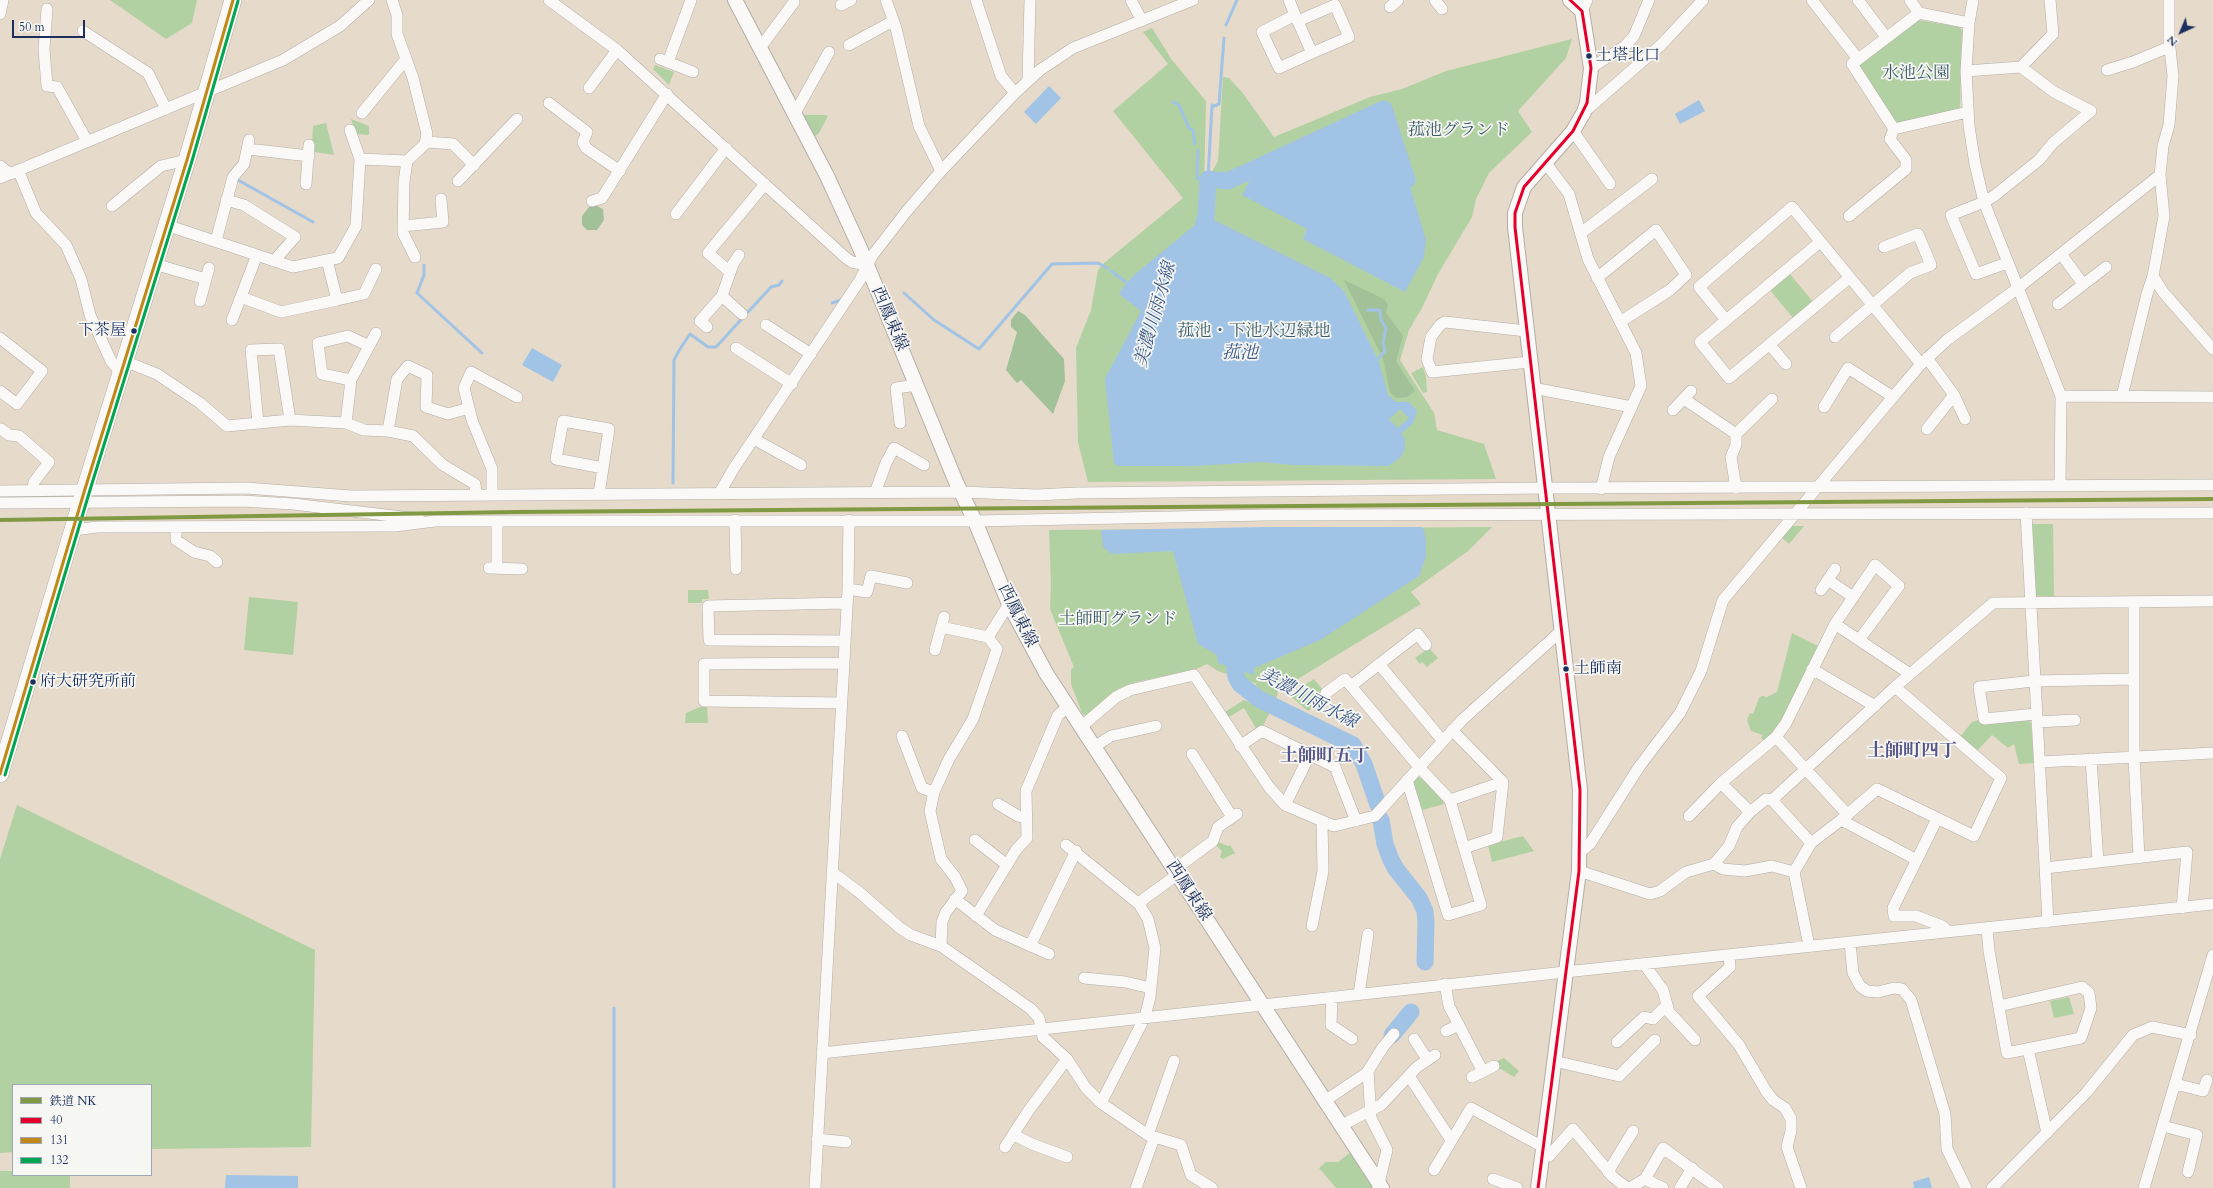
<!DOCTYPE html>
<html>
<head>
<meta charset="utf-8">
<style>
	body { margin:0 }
	#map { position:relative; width:2213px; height:1188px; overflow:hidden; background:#e6daca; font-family:Cardo,"Noto Serif JP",serif }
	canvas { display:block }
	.legend { position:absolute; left:12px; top:1084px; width:140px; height:92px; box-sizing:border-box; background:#f6f6f2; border:1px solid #9ea6b7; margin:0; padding:5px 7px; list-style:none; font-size:12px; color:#1b2f5e }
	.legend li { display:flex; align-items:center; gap:8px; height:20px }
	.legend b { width:20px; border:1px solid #9ea6b7 }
	.north { position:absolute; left:2161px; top:12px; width:40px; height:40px; -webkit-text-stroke:3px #f6f6f2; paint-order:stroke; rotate:224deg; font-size:11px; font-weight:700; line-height:16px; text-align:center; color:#1b2f5e }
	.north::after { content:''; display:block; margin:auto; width:14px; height:18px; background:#1b2f5e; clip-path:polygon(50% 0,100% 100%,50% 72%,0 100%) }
	.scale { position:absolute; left:12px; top:20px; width:73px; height:18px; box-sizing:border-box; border:2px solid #1b2f5e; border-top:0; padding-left:5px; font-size:12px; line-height:14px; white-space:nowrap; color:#1b2f5e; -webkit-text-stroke:3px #f6f6f2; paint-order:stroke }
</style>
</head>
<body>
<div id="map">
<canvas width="2213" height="1188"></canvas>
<ul class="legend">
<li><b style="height:5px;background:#819942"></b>鉄道 NK</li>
<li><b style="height:5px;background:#e4002b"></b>40</li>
<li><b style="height:5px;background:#c08818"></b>131</li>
<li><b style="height:5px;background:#00a651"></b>132</li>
</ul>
<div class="north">N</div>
<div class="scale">50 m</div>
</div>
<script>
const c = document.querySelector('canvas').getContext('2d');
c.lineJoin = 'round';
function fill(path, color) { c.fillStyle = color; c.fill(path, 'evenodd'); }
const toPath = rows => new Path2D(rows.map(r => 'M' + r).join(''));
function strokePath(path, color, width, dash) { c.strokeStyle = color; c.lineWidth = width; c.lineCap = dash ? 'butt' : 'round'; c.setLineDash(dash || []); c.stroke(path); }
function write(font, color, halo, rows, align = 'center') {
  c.font = font + ' Cardo,"Noto Serif JP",serif'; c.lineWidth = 3.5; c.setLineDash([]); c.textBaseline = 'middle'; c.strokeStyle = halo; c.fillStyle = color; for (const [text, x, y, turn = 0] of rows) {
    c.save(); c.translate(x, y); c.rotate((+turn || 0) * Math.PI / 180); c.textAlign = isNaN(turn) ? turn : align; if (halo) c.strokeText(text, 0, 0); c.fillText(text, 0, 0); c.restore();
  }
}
const green = toPath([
	[110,0,197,0,192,23,166,39],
	[1918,20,1959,27,1962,30,1960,107,1958,110,1897,124,1860,67,1860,62],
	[1152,28,1172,60,1206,101,1204,186,1218,161,1223,77,1229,78,1242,92,1274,137,1370,97,1402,89,1446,71,1572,39,1566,58,1518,111,1532,132,1489,173,1476,199,1472,217,1438,274,1422,308,1409,330,1400,360,1434,413,1437,430,1484,444,1496,479,1088,482,1078,442,1076,348,1091,310,1098,270,1104,263,1183,198,1113,111,1168,64,1143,32],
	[655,65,674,72,669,85,653,69],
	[801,115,824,115,828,116,819,133,812,138],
	[351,119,369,126,369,135,356,134],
	[326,123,334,155,315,152,315,145,312,145,313,126],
	[1790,274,1813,302,1793,318,1770,290],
	[1423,367,1426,377,1427,392,1423,393,1411,373],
	[2031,524,2053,524,2054,596,2038,596,2034,594],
	[1790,526,1804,526,1789,544,1781,537],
	[1492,527,1468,551,1411,592,1421,604,1278,691,1276,700,1259,689,1255,683,1218,671,1207,664,1196,669,1136,682,1118,689,1086,716,1082,713,1071,684,1071,669,1074,667,1050,609,1051,584,1049,530],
	[688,590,708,590,709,599,702,599,702,603,688,603],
	[249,597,298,602,293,655,244,650],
	[1792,633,1818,646,1777,732,1765,741,1761,738,1763,735,1751,731,1747,720,1750,713,1753,714,1759,698,1762,696,1767,697,1777,692],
	[1429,648,1438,658,1427,667,1422,662,1420,664,1415,658],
	[1314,679,1328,696,1308,711,1289,695],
	[1244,700,1270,712,1262,728,1257,730,1244,708,1229,717,1225,712],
	[700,707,707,707,708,723,685,723,686,713],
	[1979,720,1979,724,2028,720,2031,723,2034,763,2019,764,2014,744,2008,748,1992,735,1976,752,1959,738,1972,722],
	[1417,777,1421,778,1442,797,1444,804,1419,811,1411,784],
	[17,805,315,950,311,1147,151,1149,151,1085,13,1085,13,1152,0,1153,0,859],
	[1523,836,1534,851,1492,862,1488,845],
	[1218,842,1228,846,1230,845,1235,853,1223,859,1220,857,1222,851,1216,845],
	[2069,997,2074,1014,2054,1018,2050,1001],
	[1504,1058,1519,1071,1514,1077,1501,1069,1496,1070,1493,1063],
	[1351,1152,1374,1188,1336,1188,1319,1168,1326,1162,1338,1162],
	[0,1171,13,1171,13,1175,70,1175,70,1188,0,1188]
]);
const forest = toPath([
	[595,205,603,209,604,220,597,230,587,230,582,225,582,216,589,207],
	[1344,280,1384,299,1388,305,1386,313,1403,336,1396,361,1415,391,1407,397,1396,398,1390,392,1383,359],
	[1018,311,1025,315,1064,359,1065,381,1053,414,1021,380,1017,383,1006,370,1017,332,1011,327,1011,320]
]);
const water = toPath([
	[1049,86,1061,98,1036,124,1024,112],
	[1699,100,1705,111,1680,124,1675,114],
	[1382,114,1405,187,1410,186,1426,240,1424,257,1405,292,1303,239,1307,229,1242,195,1254,173],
	[1206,216,1330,278,1344,291,1379,362,1388,395,1396,402,1409,402,1417,411,1413,423,1401,434,1405,439,1405,448,1401,457,1388,466,1293,465,1262,462,1193,466,1118,466,1114,463,1105,379,1141,311,1119,294,1121,290,1134,275],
	[1400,409,1409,418,1398,428,1389,419],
	[532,348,562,365,553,382,522,365],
	[1266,527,1421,527,1424,530,1426,540,1426,557,1419,576,1320,640,1254,668,1254,675,1218,663,1217,655,1198,644,1173,551,1112,554,1103,547,1101,530],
	[226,1175,298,1176,298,1188,225,1188],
	[1929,1177,1932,1188,1914,1188,1913,1182]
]);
const stream = toPath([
	[1226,25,1237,0],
	[1173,102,1179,105,1189,128,1193,130,1195,144],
	[1212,107,1219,104,1224,38],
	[1198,150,1197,178,1208,179,1212,105],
	[238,180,313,222],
	[424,265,424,275,417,293,482,353],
	[1111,271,1126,282],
	[904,293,934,320,979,349,1052,264,1098,263,1107,268],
	[832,303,841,300],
	[1368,310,1380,310,1381,320,1386,328,1383,343,1385,351,1378,359],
	[673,483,674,360,680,349,690,334,708,347,716,347,771,287,779,285,782,281],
	[614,1188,614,1008]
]);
const river = toPath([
	[1221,180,1228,181,1384,109,1407,180,1403,181],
	[1200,237,1206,216,1208,179,1214,180],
	[1238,646,1235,669,1236,677,1240,684,1259,699,1353,745,1364,764,1378,805],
	[1381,820,1385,844,1391,860,1396,869,1419,898,1425,911,1426,923,1425,962],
	[1392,1035,1411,1012]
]);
const minor = toPath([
	[392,0,397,15,397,34,413,78,427,134,425,144,407,161,404,182,403,233,415,257],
	[549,0,617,50,846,258,852,262,867,265],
	[886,0,896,28,919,126,941,171],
	[976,0,1001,76,1015,93],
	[1131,0,1142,21],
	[1289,0,1295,15,1312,53,1349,37,1335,5,1298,21],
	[1435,0,1442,9],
	[1812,0,1858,59],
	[1858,0,1886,37],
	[1910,0,1919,13],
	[1973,0,1969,23,1966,71,1969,126,1975,164,1984,202,2061,396,2060,485],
	[2169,0,2169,39,2173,76,2169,125,2163,146,2160,175,2164,216,2153,276,2163,292,2213,349],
	[841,5,851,0],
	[1390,7,1398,0],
	[47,9,44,49,47,86,57,87,87,141],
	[1582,11,1587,0],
	[0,14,3,0],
	[1295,15,1262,32,1279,68,1312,53],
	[83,31,148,73,166,109],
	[849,45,893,21],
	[760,48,794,2],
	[660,59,693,72],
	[668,62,691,0],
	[2021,67,2053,34,2050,0],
	[1591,68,1625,46,1634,36,1649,0],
	[2107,70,2133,62,2169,47],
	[1966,71,2021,67,2054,92,2091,111,2053,143,2039,160,1994,196,1984,202,1951,215,1976,274,2007,263],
	[1028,80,1030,0],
	[589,88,617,50],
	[549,103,587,132,583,142,586,148,620,171],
	[1584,112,1661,45,1703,0],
	[1968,112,1894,129,1852,64,1919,13,1969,23],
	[362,113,406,59],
	[795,113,829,52],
	[1573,131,1610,184],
	[427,142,453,144,474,165],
	[248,149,309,156],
	[360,159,407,161],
	[1545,162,1569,194,1588,259,1636,353,1641,386,1609,457,1601,489],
	[0,166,10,174],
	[18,170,36,213,66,245,81,279,90,315,111,361,120,372],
	[0,178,283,60,340,26,369,0],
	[458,181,517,119],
	[306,184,309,145],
	[226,200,244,205,295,237,274,261],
	[592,201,602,198,667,94],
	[112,206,161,166,187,160],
	[676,214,726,148],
	[1849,216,1906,169,1906,160,1890,139,1894,129],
	[166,225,293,267,327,260,337,300,281,312,241,297],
	[403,226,443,222,441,199],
	[1581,233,1652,179],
	[216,241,233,177,244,164,249,140],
	[1820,242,1700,342,1729,378,1849,278],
	[2061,254,2083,284],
	[327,260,338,258,356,226,360,159,350,130],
	[154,264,206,279],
	[730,272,708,253,765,184],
	[1597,278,1656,230,1686,275,1670,290,1620,322],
	[722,296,742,314],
	[337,300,364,294,376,269],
	[200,301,209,268],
	[2058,304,2106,267],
	[232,320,257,255],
	[1726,320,1699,287,1792,207,1921,364],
	[766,325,811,354],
	[707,327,700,321,722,296,733,264,739,255],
	[1526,331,1445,322,1440,325,1431,337,1427,359,1432,372,1530,362],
	[1835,337,1910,273,1931,265,1918,234,1884,247],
	[0,338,42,371,17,404,0,391],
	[1770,345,1786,364],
	[736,348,792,384],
	[1927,358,1954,395,1965,419],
	[124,361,157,374,200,403,227,426,290,420,346,423,364,430,388,431,413,436,443,465,475,484,476,494],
	[351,380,322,374,318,343,348,336,369,346],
	[1533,388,1632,407],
	[2061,396,2213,397],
	[2122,396,2147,294,2153,276],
	[1684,399,1736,434],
	[1824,407,1848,368,1893,397],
	[1673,410,1691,391],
	[258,423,251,350,279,349,290,420],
	[346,423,351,380,376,333],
	[900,423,896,388,917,385],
	[1927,429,1954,395],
	[0,430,1,429,9,435,19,436,49,462,34,482,33,489],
	[388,431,397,379,408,366,427,375,426,407,448,414,469,408],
	[754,439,801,465],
	[1736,488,1731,457,1736,445,1736,434,1772,399],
	[0,491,246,488,351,496,961,492,1037,495,1077,493,1546,488,2213,485],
	[875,493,886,463,894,448,924,465],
	[492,494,492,469,472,420,464,388,471,372,517,397],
	[599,494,609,429,563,421,556,459,603,468],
	[719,494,734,468,860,280,872,256,906,212,941,171,1015,93,1040,70,1073,48,1193,0],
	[0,503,242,501,293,504,419,519],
	[2026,513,2048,922],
	[735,520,736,569],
	[497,521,497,568],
	[176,527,176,540,194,552,210,556,217,562],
	[74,530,97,527,395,526,435,521,975,521,1267,515,2213,513],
	[489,568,522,569],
	[1828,580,1853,597],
	[848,589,867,592,871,576,907,583],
	[1821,590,1835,569],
	[2134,602,2134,757,2139,858],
	[1835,624,1910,674],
	[941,627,988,637],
	[845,641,709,640,708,606,847,603],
	[935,650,944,617],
	[1379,664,1442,740],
	[1812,669,1875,706],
	[1326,693,1345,679,1351,686],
	[841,703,704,701,704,664,844,663],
	[2036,714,1984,719,1979,687,2034,681,2134,679],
	[2037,722,2075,720],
	[1081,727,1116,697,1130,690,1194,675,1269,787,1285,805,1334,826,1375,816,1462,720,1561,631],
	[1452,730,1503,782,1497,837,1464,848],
	[902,736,922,788,934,792],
	[1776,737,1848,815],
	[1240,746,1262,731,1335,767,1356,821],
	[1094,747,1111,736,1156,726],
	[1192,754,1232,817],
	[2091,759,2098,862],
	[2040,762,2213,753],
	[1407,780,1448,915,1481,905,1450,800,1419,767,1351,686,1418,634,1426,645],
	[1721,783,1750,812],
	[1450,800,1503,782],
	[1772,800,1811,843],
	[998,804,1018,816,1026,818],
	[1285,805,1310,754],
	[1689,816,1721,783,1776,737,1786,723,1835,624,1875,565,1899,586,1859,640],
	[1937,819,1893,908,1894,916,1916,916,1942,926,1948,931],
	[1841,820,1917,860],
	[975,840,1007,865],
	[1066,845,1139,904,1148,919,1155,948,1150,997,1145,1017,1101,1103],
	[1579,853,1590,844,1639,767,1680,713,1701,671,1723,600,1893,397,1921,364,1947,340,2018,288,2160,175],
	[1714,864,1723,869,1745,871,1772,866,1794,872],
	[2045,868,2187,852,2182,908],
	[1174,870,1213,841,1218,827,1237,814],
	[1579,871,1650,894,1660,891,1686,872,1714,864,1729,846,1737,827,1750,812,1766,799,1772,800,1895,687,1993,603,2213,601],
	[832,872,859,892,900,928,911,935,941,946,1031,1009,1039,1018,1043,1037,1067,1059,1086,1088,1101,1103,1148,1135,1181,1145,1191,1175,1212,1188],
	[955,899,995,930,1049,954],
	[1139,904,1145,898,1177,875],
	[976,916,1016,850,1027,838,1026,791,1058,715,1068,707],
	[1312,926,1323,871,1322,822],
	[1987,928,1989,951,2007,1053,2081,1038,2091,1008,2089,993,2082,987,1999,1006],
	[1850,943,1853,973,1860,986,1867,991,1878,992,1894,988,1902,989,1911,1000,1945,1114,1947,1149,1966,1188],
	[941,946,942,922,946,912,962,891,955,877,941,859,930,811,934,792,949,759,973,719,997,649,988,637,1009,604],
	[1030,946,1076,851],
	[1809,946,1794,872,1811,843,1841,820,1877,789,1974,836,2001,778,1895,687],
	[1729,955,1730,967,1698,996,1739,1045,1766,1091,1773,1100,1785,1108,1791,1119,1791,1131,1787,1147,1801,1188],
	[1644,964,1663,990,1669,1012,1695,1040],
	[1084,978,1125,982,1151,988],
	[1445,984,1449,1006,1483,1072],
	[1359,994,1368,934],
	[1332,997,1331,1025,1352,1039],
	[1446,1031,1459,1025],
	[1414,1039,1427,1059],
	[1617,1042,1644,1017,1653,1019,1666,1006],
	[2028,1049,2047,1133],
	[822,1053,1565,972,2213,904],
	[1554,1061,1619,1076,1655,1040],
	[1409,1076,1451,1140],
	[1472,1077,1494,1066],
	[2176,1084,2203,1091,2207,1080],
	[1326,1100,1368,1072],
	[1342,1125,1381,1105,1417,1067,1435,1055],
	[2163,1126,2197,1135,2188,1172],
	[1014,1135,1032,1144,1067,1157],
	[1148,1135,1174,1061],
	[817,1139,846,1142],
	[1005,1147,1029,1110,1067,1059],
	[1542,1157,1549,1156,1573,1129,1613,1177,1627,1188],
	[1434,1170,1471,1108,1543,1147],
	[1608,1172,1633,1131],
	[1493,1179,1517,1188],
	[1645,1179,1663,1188],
	[1378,1187,1387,1150,1371,1118,1368,1071,1383,1047,1394,1034],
	[815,1188,848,589,849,520],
	[1136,1188,1154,1138],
	[1630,1188,1645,1179,1663,1148,1718,1188],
	[1680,1188,1692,1168],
	[1992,1188,2086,1093,2133,1035,2152,1027,2191,1035],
	[2144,1188,2213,955]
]);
const major = toPath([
	[735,0,827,176,860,248,956,482,975,521,1009,604,1046,673,1382,1188],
	[1538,1188,1579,871,1580,790,1515,227,1515,213,1524,187,1573,131,1584,112,1587,103,1591,68,1582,11,1570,0]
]);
const highway = toPath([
	[0,774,85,489,187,160,233,0]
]);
const bus1 = toPath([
	[1538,1188,1579,871,1580,790,1515,227,1515,213,1524,187,1573,131,1587,103,1591,68,1582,11,1570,0]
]);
const bus2 = toPath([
	[0,774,85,489,187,160,233,0]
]);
const bus3 = toPath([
	[5,775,90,490,192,161,238,1]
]);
const rail1 = toPath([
	[0,520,517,512,2213,499]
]);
const markers = [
	[1589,56,3.5,"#1b2f5e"],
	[134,331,3.5,"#1b2f5e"],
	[1566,669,3.5,"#1b2f5e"],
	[33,682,3.5,"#1b2f5e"]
];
const busNames = [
	["土塔北口",1596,56],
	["下茶屋",126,331,"right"],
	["土師南",1574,669],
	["府大研究所前",40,682]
];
const parkNames = [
	["水池公園",1916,74],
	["菰池グランド",1459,131],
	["菰池・下池水辺緑地",1254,332],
	["土師町グランド",1118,620]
];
const streetNames = [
	["西鳳東線",889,319,67],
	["西鳳東線",1017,616,64],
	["西鳳東線",1188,891,57]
];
const waterNames = [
	["美濃川雨水線",1156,315,-74],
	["菰池",1240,354],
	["美濃川雨水線",1308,699,28]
];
const neighbourhoodNames = [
	["土師町四丁",1912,752],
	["土師町五丁",1325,757]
];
fill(green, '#b2d1a2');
fill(forest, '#a3c198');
fill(water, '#a0c3e6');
strokePath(stream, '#a0c3e6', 3);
strokePath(river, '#a0c3e6', 17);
strokePath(minor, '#b3ada7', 12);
strokePath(major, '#b3ada7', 16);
strokePath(highway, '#b3ada7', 18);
strokePath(minor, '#fbf9f7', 11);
strokePath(major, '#fbf9f7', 14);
strokePath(highway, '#fbf9f7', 17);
strokePath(bus1, '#e4002b', 3);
strokePath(bus2, '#c08818', 3);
strokePath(bus3, '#00a651', 3);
strokePath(rail1, '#819942', 4);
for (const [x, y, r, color] of markers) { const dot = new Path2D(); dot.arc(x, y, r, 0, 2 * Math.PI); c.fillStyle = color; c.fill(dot); strokePath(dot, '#f6f6f2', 1.5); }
write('16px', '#1b2f5e', '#f6f6f2', busNames, 'left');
write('17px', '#3b5d69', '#f6f6f2', parkNames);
write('17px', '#1b2f5e', '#f6f6f2', streetNames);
write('italic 18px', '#3a588a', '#f6f6f2', waterNames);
write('bold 18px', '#565588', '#f6f6f2', neighbourhoodNames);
</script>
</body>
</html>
